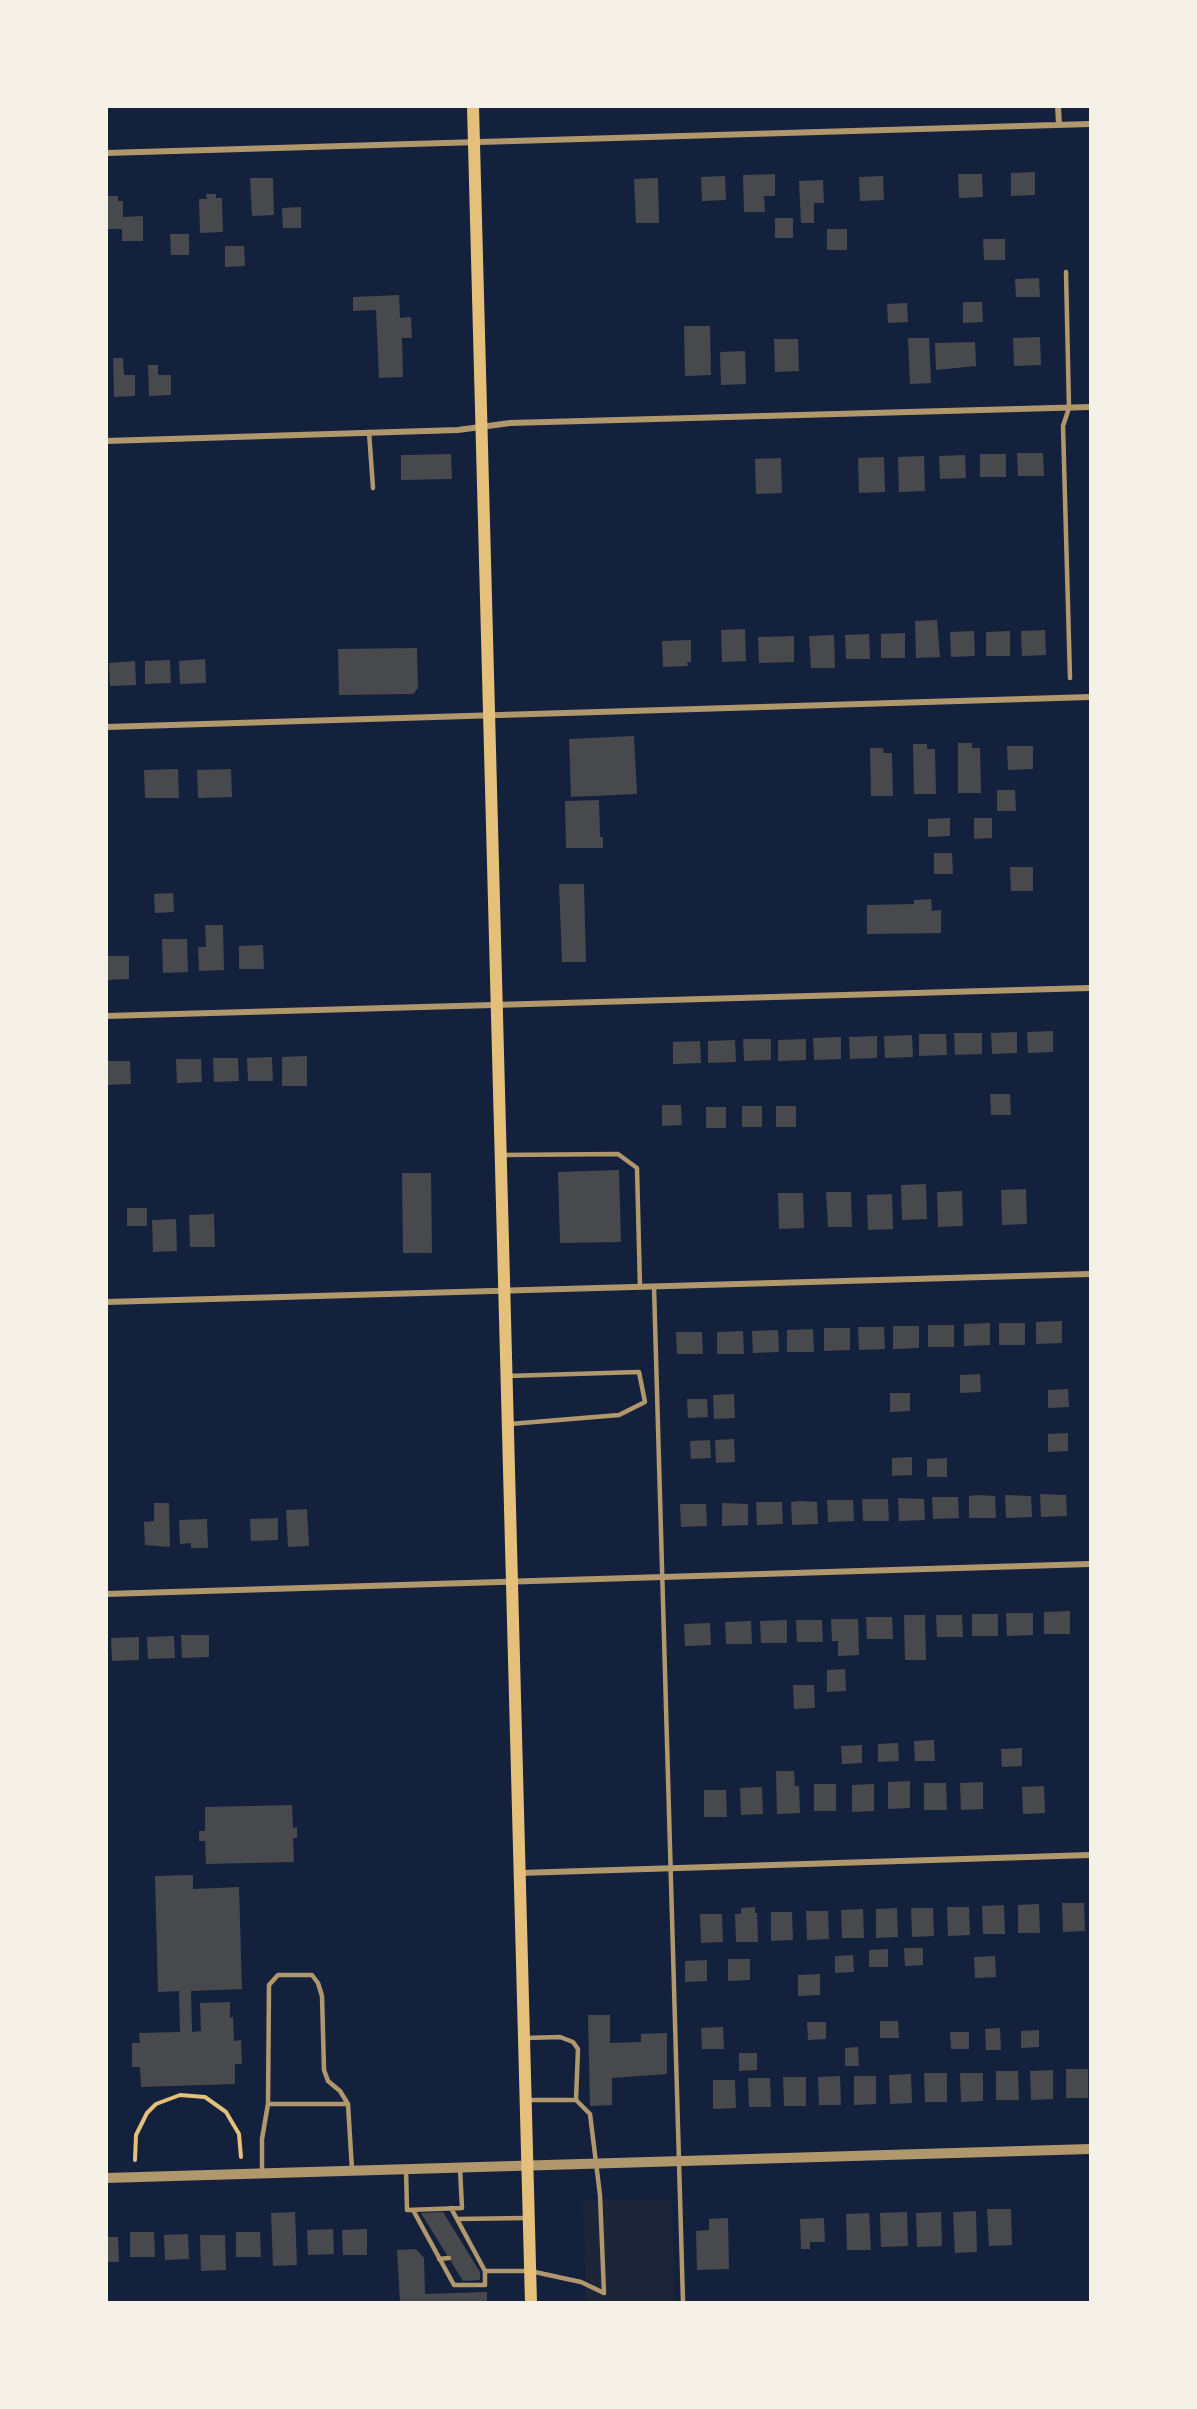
<!DOCTYPE html>
<html>
<head>
<meta charset="utf-8">
<style>
	body { margin:0 }
	#map { position:relative; width:1197px; height:2409px; overflow:hidden; background:#14213d; font-family:Ubuntu,sans-serif }
	canvas { display:block }
	.frame { position:absolute; inset:0; border:108px solid #f6f1e7; pointer-events:none }
</style>
</head>
<body>
<div id="map">
<canvas width="1197" height="2409"></canvas>
<div class="frame"></div>
</div>
<script>
const c = document.querySelector('canvas').getContext('2d');
c.lineJoin = 'round';
function fill(path, color) { c.fillStyle = color; c.fill(path, 'evenodd'); }
const toPath = rows => new Path2D(rows.map(r => 'M' + r).join(''));
function strokePath(path, color, width, dash) { c.strokeStyle = color; c.lineWidth = width; c.lineCap = dash ? 'butt' : 'round'; c.setLineDash(dash || []); c.stroke(path); }
const green = toPath([
	[672,2199,674,2302,586,2302,583,2200]
]);
const building = toPath([
	[1035,172,1035,195,1011,196,1011,173],
	[775,174,775,196,764,196,765,212,744,212,743,175],
	[958,174,982,174,983,197,959,198],
	[725,176,726,200,702,201,701,177],
	[883,176,884,200,860,201,859,177],
	[250,178,273,178,274,215,252,216],
	[658,178,659,223,636,223,634,179],
	[823,180,824,203,814,203,814,223,801,223,799,181],
	[206,194,216,194,216,198,222,198,223,232,200,233,199,199,207,199],
	[106,196,118,196,118,201,123,201,123,217,143,216,143,241,122,241,122,229,106,229],
	[301,207,301,228,283,228,282,208],
	[775,218,793,218,793,238,775,238],
	[827,229,847,229,847,250,827,250],
	[170,234,189,234,189,255,171,255],
	[983,239,1005,239,1005,260,984,260],
	[225,246,244,246,245,266,225,267],
	[1039,278,1040,297,1016,297,1015,279],
	[399,295,400,318,411,317,412,338,402,338,403,377,379,378,376,310,353,311,353,297],
	[963,302,982,302,983,322,963,323],
	[907,303,908,322,888,323,887,304],
	[684,326,710,326,711,375,685,376],
	[1040,337,1041,365,1014,366,1013,338],
	[908,338,929,338,931,383,910,384],
	[774,339,798,339,799,371,775,372],
	[975,342,976,366,936,370,935,343],
	[745,351,746,384,721,385,720,352],
	[113,358,123,358,124,375,135,375,135,396,114,397],
	[148,365,158,365,158,375,171,375,171,395,149,396],
	[1017,453,1043,453,1044,476,1018,476],
	[451,454,452,479,401,480,401,455],
	[980,454,1006,454,1006,477,980,477],
	[965,455,966,478,940,479,939,456],
	[924,456,925,491,899,492,898,457],
	[884,457,885,492,859,493,858,458],
	[781,458,782,493,756,494,755,459],
	[937,620,940,657,916,658,915,621],
	[745,629,746,661,722,662,721,630],
	[1045,630,1046,655,1022,656,1021,631],
	[974,631,975,656,951,657,950,632],
	[1010,631,1010,656,986,656,986,632],
	[905,633,905,658,881,658,881,634],
	[869,634,870,659,846,659,845,635],
	[834,635,835,668,811,668,809,636],
	[794,636,794,662,759,663,758,637],
	[691,640,691,662,687,662,688,666,663,667,662,641],
	[417,648,418,688,413,694,339,695,338,649],
	[205,659,206,683,180,684,179,661],
	[170,660,171,683,145,684,145,661],
	[135,661,136,685,110,686,109,663],
	[634,736,637,794,571,797,569,739],
	[958,743,972,743,972,748,980,748,981,793,958,793],
	[913,744,927,744,927,749,935,749,936,794,914,794],
	[1007,746,1033,746,1033,769,1008,770],
	[870,748,883,748,884,753,892,753,893,796,871,796],
	[178,769,179,798,145,798,144,770],
	[231,769,232,797,198,798,197,770],
	[997,790,1015,790,1016,811,997,811],
	[599,800,600,837,603,837,603,848,566,848,565,801],
	[950,818,950,836,928,837,928,819],
	[974,818,992,818,992,838,974,839],
	[934,853,952,853,953,874,934,874],
	[1010,867,1033,867,1033,891,1011,891],
	[559,884,584,884,586,962,562,962],
	[173,893,174,912,155,913,154,894],
	[931,899,932,911,941,910,941,933,867,934,867,905,914,904,914,900],
	[205,925,223,925,224,970,199,971,198,947,206,947],
	[162,939,187,939,188,972,163,973],
	[263,945,264,969,239,969,239,946],
	[106,956,129,956,129,979,106,980],
	[1053,1031,1053,1052,1028,1053,1027,1032],
	[1017,1032,1017,1053,992,1054,991,1033],
	[954,1033,982,1033,982,1054,955,1055],
	[919,1034,946,1034,947,1055,919,1056],
	[912,1035,913,1057,885,1058,884,1036],
	[877,1036,877,1058,850,1059,849,1037],
	[841,1037,841,1059,814,1060,813,1038],
	[743,1039,771,1039,771,1060,744,1061],
	[806,1039,806,1060,778,1061,778,1040],
	[735,1040,736,1062,708,1063,708,1041],
	[700,1041,701,1063,673,1064,673,1042],
	[307,1056,307,1086,282,1086,282,1057],
	[272,1057,273,1081,248,1081,247,1058],
	[213,1058,238,1058,239,1081,214,1082],
	[176,1059,201,1059,202,1082,177,1083],
	[106,1061,130,1061,131,1084,106,1085],
	[990,1094,1010,1094,1011,1115,991,1115],
	[662,1105,681,1105,682,1125,662,1126],
	[742,1106,762,1106,762,1127,742,1127],
	[776,1106,796,1106,796,1127,776,1127],
	[706,1107,726,1107,726,1128,706,1128],
	[619,1170,621,1242,560,1243,558,1172],
	[402,1173,431,1173,432,1253,403,1253],
	[926,1184,927,1219,902,1220,901,1185],
	[1026,1189,1027,1224,1002,1225,1001,1190],
	[962,1191,963,1226,938,1227,937,1192],
	[826,1192,851,1192,852,1227,828,1227],
	[778,1193,803,1193,804,1228,779,1229],
	[892,1194,893,1229,868,1230,867,1195],
	[127,1208,147,1208,147,1226,127,1226],
	[214,1214,215,1247,190,1247,189,1215],
	[176,1219,177,1251,153,1252,152,1220],
	[1062,1321,1062,1343,1036,1344,1036,1322],
	[990,1323,990,1345,964,1346,964,1324],
	[999,1323,1025,1323,1025,1345,999,1345],
	[928,1325,954,1325,954,1347,928,1347],
	[893,1326,919,1326,919,1348,893,1349],
	[858,1327,884,1327,885,1349,859,1350],
	[824,1328,850,1328,850,1350,824,1351],
	[813,1329,814,1352,787,1352,787,1330],
	[778,1330,779,1352,753,1353,752,1331],
	[743,1331,744,1354,717,1354,717,1332],
	[676,1332,702,1332,703,1354,677,1354],
	[980,1374,981,1392,960,1393,960,1375],
	[1068,1389,1069,1407,1048,1408,1048,1390],
	[890,1393,910,1393,910,1411,890,1412],
	[734,1394,735,1418,714,1419,713,1395],
	[687,1399,707,1399,708,1417,688,1418],
	[1068,1433,1068,1451,1048,1452,1048,1434],
	[734,1439,735,1462,716,1463,715,1440],
	[710,1440,711,1458,691,1459,690,1441],
	[912,1457,912,1475,892,1476,892,1458],
	[947,1458,947,1477,927,1477,927,1459],
	[1040,1494,1066,1495,1067,1516,1041,1517],
	[978,1495,995,1496,996,1518,969,1518,969,1496],
	[1005,1495,1031,1496,1032,1517,1006,1518],
	[932,1497,958,1497,959,1518,933,1519],
	[898,1498,924,1499,925,1520,899,1521],
	[862,1499,888,1499,889,1521,863,1521],
	[827,1500,853,1500,854,1521,828,1522],
	[801,1501,817,1502,818,1524,792,1525,791,1502],
	[756,1502,782,1502,783,1524,757,1525],
	[154,1503,169,1503,170,1547,145,1545,144,1522,154,1521],
	[722,1503,748,1504,748,1525,722,1526],
	[680,1504,706,1504,707,1526,681,1527],
	[307,1509,309,1546,288,1547,286,1510],
	[278,1518,278,1540,251,1541,250,1519],
	[207,1519,208,1548,191,1548,191,1543,180,1544,179,1520],
	[1070,1611,1070,1634,1044,1634,1044,1612],
	[1006,1613,1033,1613,1033,1635,1007,1636],
	[972,1614,998,1614,998,1636,972,1636],
	[904,1615,925,1615,926,1660,905,1660],
	[936,1615,962,1615,963,1637,937,1637],
	[866,1617,892,1617,893,1639,867,1639],
	[831,1619,858,1619,859,1655,838,1656,838,1641,832,1641],
	[787,1620,787,1643,761,1643,760,1621],
	[796,1620,822,1620,823,1642,797,1642],
	[751,1621,752,1644,726,1644,725,1622],
	[710,1623,711,1645,685,1646,684,1624],
	[181,1635,209,1635,209,1657,182,1658],
	[174,1636,175,1658,148,1659,147,1637],
	[139,1637,139,1660,112,1661,111,1638],
	[845,1669,846,1691,827,1692,827,1670],
	[793,1685,814,1685,815,1708,794,1709],
	[934,1740,935,1761,915,1761,914,1741],
	[898,1743,899,1761,878,1762,878,1744],
	[862,1745,862,1763,842,1764,841,1746],
	[1022,1748,1022,1766,1002,1767,1001,1749],
	[776,1771,794,1771,795,1786,799,1786,800,1813,777,1814],
	[910,1781,910,1808,888,1809,888,1782],
	[983,1782,983,1809,961,1810,960,1783],
	[924,1783,946,1783,947,1810,924,1810],
	[814,1784,836,1784,836,1811,814,1811],
	[874,1784,874,1811,852,1812,852,1785],
	[1044,1786,1045,1813,1023,1814,1022,1787],
	[762,1787,763,1814,741,1815,740,1788],
	[704,1790,726,1790,727,1817,704,1817],
	[292,1805,293,1828,297,1827,297,1838,293,1838,294,1862,206,1864,205,1841,199,1841,199,1831,205,1831,205,1807],
	[193,1875,193,1889,239,1887,242,1989,191,1991,192,2032,201,2031,200,2003,230,2002,230,2018,233,2017,234,2041,241,2040,242,2064,235,2064,235,2084,141,2087,140,2067,132,2067,132,2043,140,2043,139,2033,180,2032,179,1991,158,1992,155,1876],
	[1062,1903,1084,1903,1085,1931,1063,1932],
	[1039,1904,1040,1933,1018,1933,1018,1905],
	[1004,1905,1005,1934,983,1934,982,1906],
	[755,1907,755,1913,757,1913,758,1942,736,1942,735,1914,741,1914,741,1908],
	[947,1907,969,1907,970,1935,948,1936],
	[897,1908,898,1937,876,1938,876,1909],
	[911,1908,933,1908,934,1936,912,1937],
	[863,1909,864,1938,842,1938,841,1910],
	[806,1911,828,1911,829,1939,807,1940],
	[771,1912,792,1912,793,1940,771,1941],
	[700,1914,722,1914,723,1942,701,1943],
	[904,1948,923,1948,923,1965,905,1966],
	[888,1949,888,1967,869,1967,869,1950],
	[853,1955,854,1972,835,1973,835,1956],
	[995,1956,996,1977,975,1978,974,1957],
	[728,1959,750,1959,750,1980,728,1981],
	[707,1960,707,1981,685,1982,685,1961],
	[820,1974,820,1995,798,1996,798,1975],
	[588,2015,610,2015,610,2043,641,2042,641,2034,667,2033,667,2074,612,2078,612,2105,590,2106],
	[880,2021,898,2021,899,2038,880,2038],
	[807,2022,826,2022,826,2039,808,2040],
	[723,2027,724,2049,702,2049,701,2028],
	[1000,2028,1001,2050,986,2050,985,2029],
	[1039,2030,1039,2047,1021,2048,1021,2031],
	[950,2032,969,2032,969,2049,951,2049],
	[858,2047,859,2066,845,2066,845,2048],
	[739,2053,757,2053,757,2070,739,2071],
	[1066,2069,1088,2069,1088,2098,1066,2098],
	[1053,2070,1053,2099,1031,2100,1030,2071],
	[996,2071,1018,2071,1019,2100,996,2100],
	[924,2073,947,2073,947,2102,925,2102],
	[960,2073,983,2073,983,2101,961,2102],
	[911,2074,912,2103,890,2104,889,2075],
	[840,2076,841,2105,819,2105,818,2077],
	[854,2076,876,2076,876,2104,854,2105],
	[783,2077,806,2077,806,2106,784,2106],
	[748,2078,770,2078,771,2107,749,2107],
	[713,2080,735,2080,736,2108,713,2109],
	[987,2209,1011,2209,1012,2245,989,2246],
	[976,2211,977,2252,955,2253,953,2212],
	[295,2212,297,2265,273,2266,271,2213],
	[443,2212,480,2272,480,2280,463,2281,421,2213],
	[907,2212,908,2246,881,2247,880,2213],
	[941,2212,942,2246,917,2247,916,2213],
	[869,2213,871,2250,847,2250,846,2214],
	[728,2218,729,2269,697,2270,696,2231,709,2230,709,2219],
	[824,2218,825,2242,810,2242,810,2249,801,2249,800,2219],
	[333,2229,334,2254,308,2255,307,2230],
	[367,2229,367,2255,343,2255,342,2230],
	[130,2232,154,2232,155,2257,130,2257],
	[236,2232,260,2232,261,2257,236,2257],
	[188,2234,189,2259,165,2260,164,2235],
	[200,2235,225,2235,226,2270,201,2271],
	[106,2237,118,2237,119,2262,106,2262],
	[416,2249,424,2258,425,2294,487,2292,487,2302,400,2302,397,2250]
]);
const path = toPath([
	[135,2160,136,2135,147,2113,156,2104,180,2095,205,2097,226,2112,239,2134,241,2157]
]);
const service = toPath([
	[1066,272,1069,408,1063,426,1070,678],
	[369,432,373,488],
	[501,1155,618,1154,637,1168,640,1287],
	[654,1287,683,2302],
	[507,1376,639,1372,645,1402,619,1415,510,1424],
	[525,2038,560,2037,573,2042,578,2049,576,2100],
	[268,2104,348,2104],
	[406,2169,407,2210,462,2208,460,2168],
	[262,2172,262,2139,268,2104,269,1985,278,1975,312,1975,318,1983,322,1996,324,2070,328,2081,340,2091,348,2104,352,2170],
	[451,2208,485,2271],
	[413,2210,454,2285,485,2285,485,2271,530,2271,581,2282,604,2293,600,2195,590,2114,576,2100,526,2100],
	[457,2219,526,2218],
	[439,2259,449,2258]
]);
const minor = toPath([
	[1058,106,1059,125],
	[106,153,1090,124],
	[106,441,458,430,510,423,1090,407],
	[106,727,1090,697],
	[106,1016,1090,988],
	[106,1302,1090,1274],
	[106,1594,1090,1564],
	[520,1873,1090,1855]
]);
const tertiary = toPath([
	[106,2178,1090,2149]
]);
const secondary = toPath([
	[473,106,531,2302]
]);
fill(green, '#1d2539');
fill(building, '#48494c');
strokePath(path, '#e5c07b', 4);
strokePath(service, '#b1986c', 4.5);
strokePath(minor, '#b1986c', 6);
strokePath(tertiary, '#b1986c', 10);
strokePath(secondary, '#e5c07b', 12);
</script>
</body>
</html>
